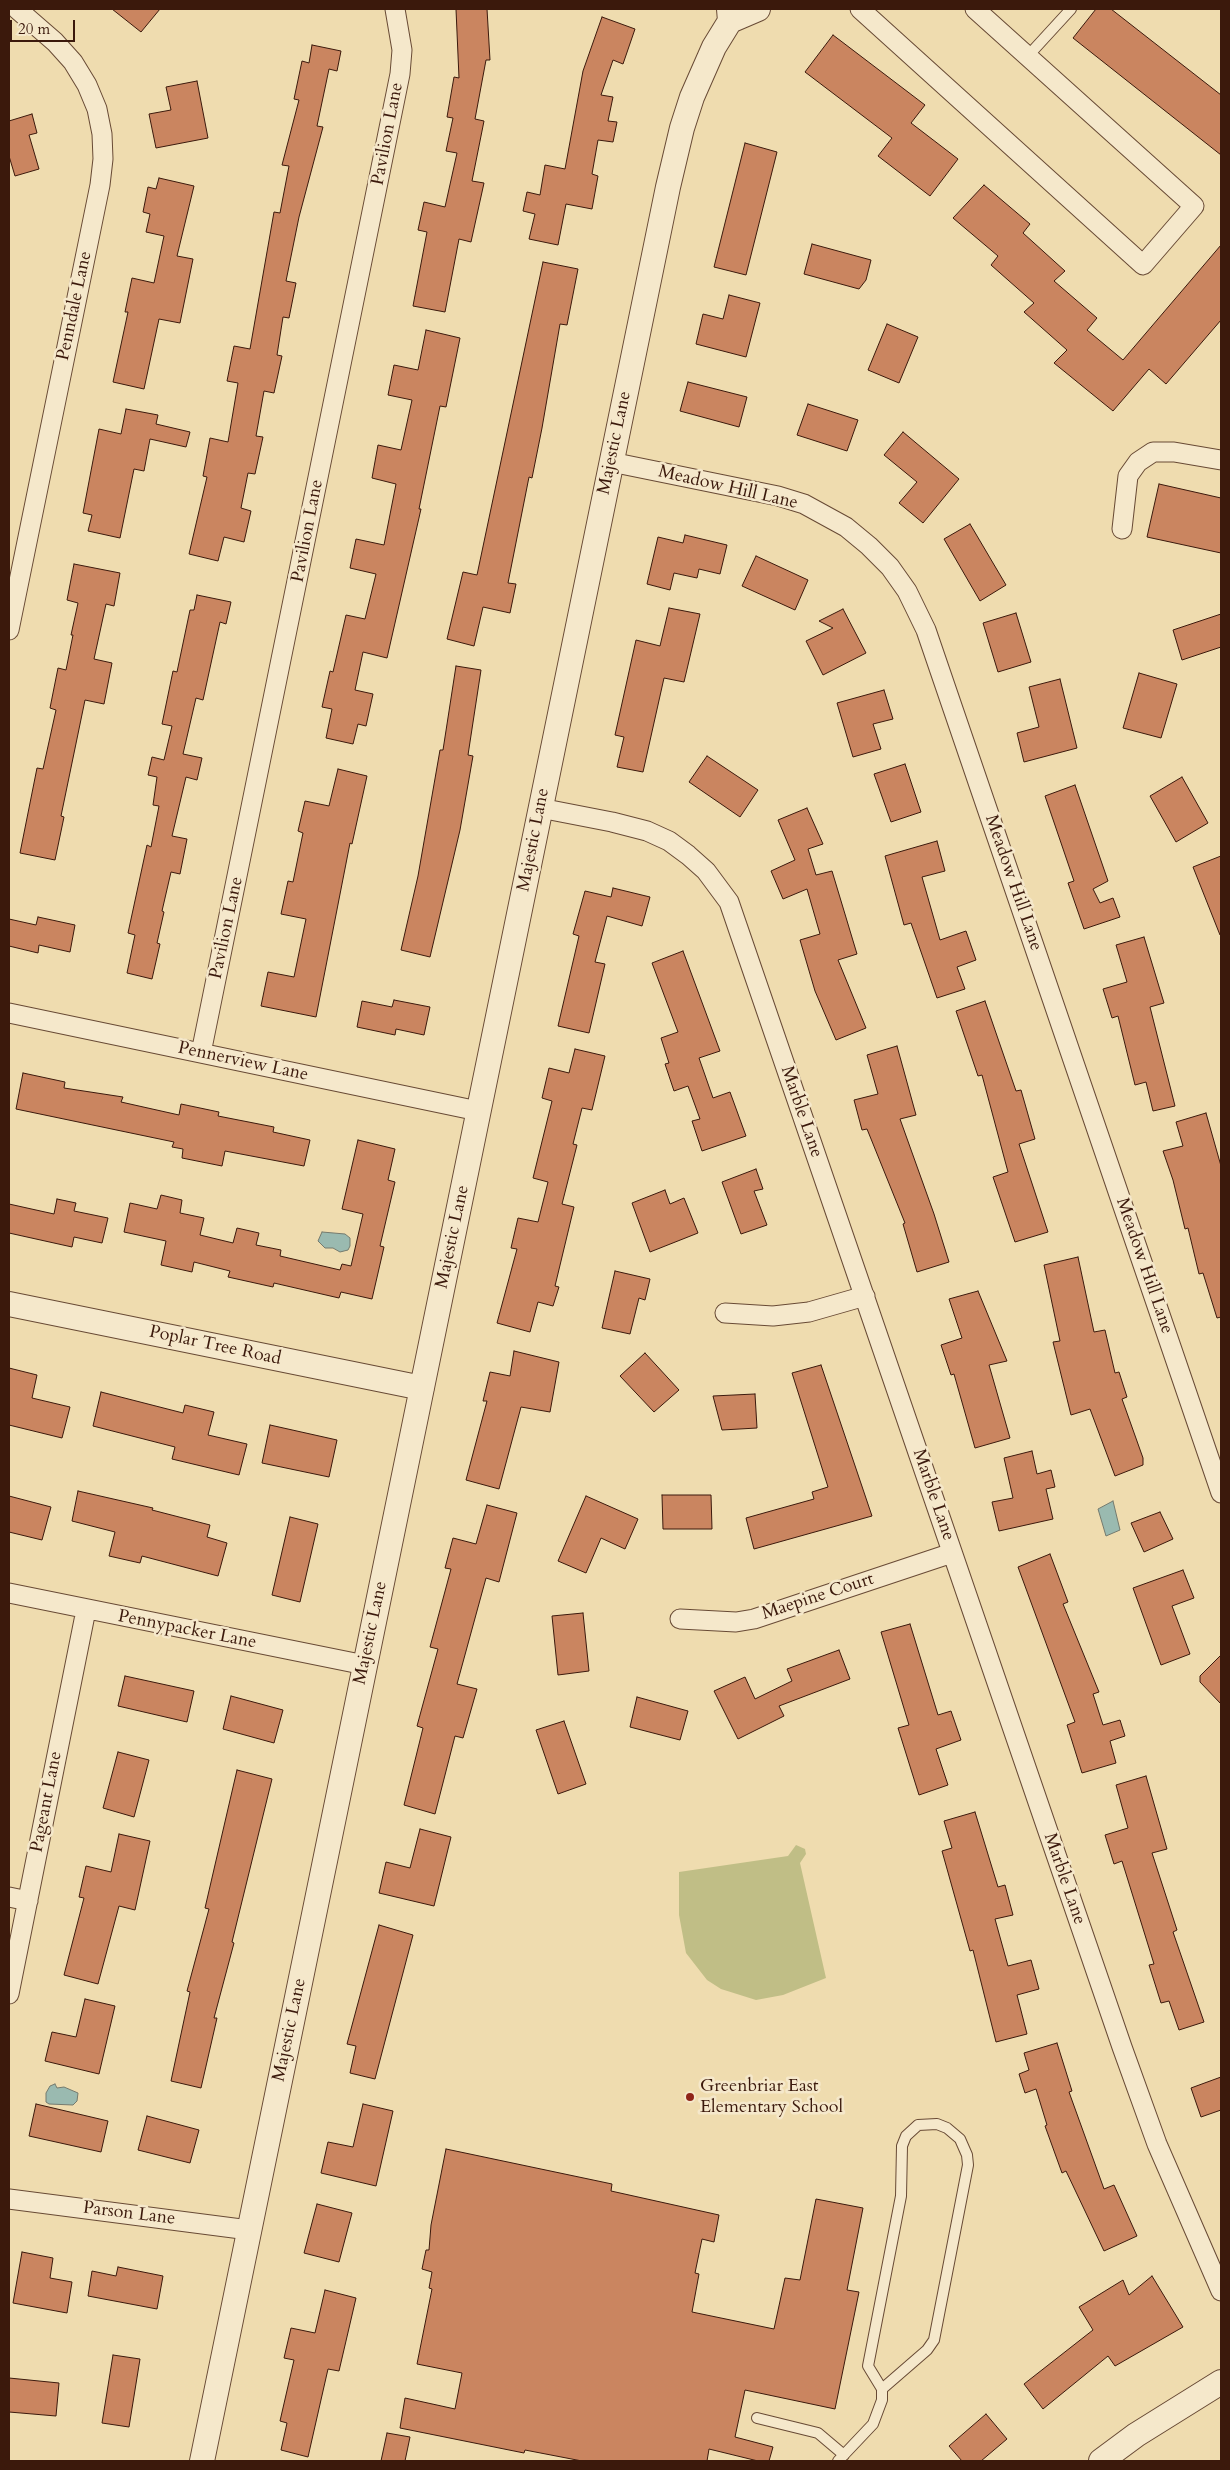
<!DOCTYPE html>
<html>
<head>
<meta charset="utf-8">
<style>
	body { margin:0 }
	#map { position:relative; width:1230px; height:2470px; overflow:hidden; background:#efdcaf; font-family:Cardo,serif }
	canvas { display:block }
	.frame { position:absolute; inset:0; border:10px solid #3b190c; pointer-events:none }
	.scale { position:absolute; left:10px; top:20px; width:65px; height:22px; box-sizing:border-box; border:2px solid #3b190c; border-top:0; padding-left:6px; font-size:15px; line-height:18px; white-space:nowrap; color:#3b190c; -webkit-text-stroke:4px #f5e8cb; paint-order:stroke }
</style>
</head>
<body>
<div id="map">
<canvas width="1230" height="2470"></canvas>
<div class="frame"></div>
<div class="scale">20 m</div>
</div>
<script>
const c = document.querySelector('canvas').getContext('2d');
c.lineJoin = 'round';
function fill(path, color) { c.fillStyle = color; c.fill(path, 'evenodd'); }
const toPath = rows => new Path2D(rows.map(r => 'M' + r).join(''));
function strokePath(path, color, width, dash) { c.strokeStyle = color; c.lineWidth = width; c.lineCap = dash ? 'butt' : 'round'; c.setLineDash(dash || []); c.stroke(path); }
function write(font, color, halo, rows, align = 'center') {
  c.font = font + ' Cardo,serif'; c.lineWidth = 5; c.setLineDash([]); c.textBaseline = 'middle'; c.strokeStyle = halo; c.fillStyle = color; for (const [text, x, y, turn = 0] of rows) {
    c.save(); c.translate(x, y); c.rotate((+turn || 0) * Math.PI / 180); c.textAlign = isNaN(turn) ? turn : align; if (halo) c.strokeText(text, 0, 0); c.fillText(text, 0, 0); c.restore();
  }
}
const green = toPath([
	[796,1845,805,1849,806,1854,800,1863,826,1978,783,1995,756,2000,721,1989,707,1980,686,1953,679,1915,679,1872,788,1856]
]);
const water = toPath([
	[322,1232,345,1234,350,1238,350,1246,348,1250,340,1252,333,1248,325,1248,318,1241,322,1232],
	[1113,1501,1120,1530,1106,1536,1098,1509,1113,1501],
	[55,2084,57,2088,64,2087,78,2093,77,2101,73,2105,49,2104,46,2102,46,2093,50,2086,55,2084]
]);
const building = toPath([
	[112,9,160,9,141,32,112,9],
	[456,9,487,9,490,60,486,60,475,119,484,121,472,181,484,183,471,242,459,239,445,312,413,306,427,232,418,230,424,202,445,207,457,153,446,151,453,118,447,117,454,77,459,78,456,9],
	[1096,9,1111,9,1221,95,1221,155,1073,38,1096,9],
	[602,17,635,29,623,64,613,60,601,95,613,97,608,121,617,122,613,142,598,140,592,174,598,176,592,209,566,204,558,245,529,239,535,214,523,211,527,192,540,195,545,165,565,169,583,71,602,17],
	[833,35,925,105,911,123,958,159,930,196,878,156,892,138,805,72,833,35],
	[312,45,341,51,337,71,329,69,317,126,323,127,299,217,286,281,296,283,289,318,283,317,277,355,282,356,274,393,264,391,256,436,263,437,255,474,248,473,241,508,251,511,244,542,224,537,218,561,189,554,207,477,203,476,210,438,228,442,238,383,227,381,234,346,250,349,274,212,280,213,289,166,282,165,299,100,294,99,302,61,309,63,312,45],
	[197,81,208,138,156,148,149,114,171,110,166,87,197,81],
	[32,114,37,133,29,135,39,169,15,176,9,156,9,121,32,114],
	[745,143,777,152,746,275,714,267,745,143],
	[159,178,194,186,177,256,193,259,180,323,159,319,144,389,113,382,128,312,125,312,132,278,154,283,164,236,146,232,150,214,143,212,148,187,156,189,159,178],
	[984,185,1030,224,1023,233,1065,271,1054,281,1097,318,1087,330,1123,360,1221,245,1221,320,1166,384,1149,369,1113,411,1054,363,1067,350,1024,312,1034,303,991,265,998,256,953,218,984,185],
	[812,244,871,260,866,280,859,289,804,274,812,244],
	[543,262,578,269,567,325,560,324,542,428,532,478,529,477,508,583,516,584,510,613,483,607,474,646,447,639,463,572,477,575,543,262],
	[729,295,760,303,746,357,696,344,703,314,723,319,729,295],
	[887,324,918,337,899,383,868,370,887,324],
	[426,330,460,338,446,407,440,406,419,509,421,509,387,658,363,652,355,690,373,694,366,726,358,724,353,744,326,738,332,709,322,707,330,671,333,672,346,615,365,619,376,574,350,568,356,539,384,545,396,484,372,478,378,445,401,450,412,400,388,395,394,365,418,370,426,330],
	[688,382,747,397,739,427,680,411,688,382],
	[808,404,858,420,847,451,797,435,808,404],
	[126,409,158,415,156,424,190,432,186,447,150,439,144,471,134,469,120,538,88,531,92,515,83,513,99,429,121,434,126,409],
	[903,432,959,479,923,523,899,503,917,482,884,455,903,432],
	[1159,484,1221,498,1221,553,1147,537,1159,484],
	[970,524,1006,585,980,601,944,539,970,524],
	[685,535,727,545,720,574,699,569,697,578,674,573,670,590,647,584,658,537,683,543,685,535],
	[756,556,808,580,795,610,742,586,756,556],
	[74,564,120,573,114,606,106,604,94,659,112,663,104,704,85,700,61,816,64,817,55,860,20,853,37,768,43,769,56,710,50,708,58,668,66,670,73,635,71,635,78,603,67,600,74,564],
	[197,595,231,602,226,624,220,622,203,700,196,698,183,754,202,758,197,780,186,777,172,836,187,839,180,874,171,872,162,911,164,912,157,943,160,944,152,979,127,973,135,935,128,933,147,845,151,847,159,806,153,805,157,777,148,775,152,757,164,760,172,726,162,724,173,671,177,672,190,610,194,610,197,595],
	[669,608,700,614,684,682,664,678,643,772,617,767,624,737,615,735,636,640,660,646,669,608],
	[843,609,866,653,823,675,806,641,833,628,819,621,843,609],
	[1016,613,1031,662,998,672,983,623,1016,613],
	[1221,614,1221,647,1182,660,1173,630,1221,614],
	[456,666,481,670,468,755,473,756,460,830,430,957,401,950,418,876,440,750,443,750,456,666],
	[1139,673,1177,684,1161,738,1123,728,1139,673],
	[1060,679,1077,748,1024,762,1017,733,1039,727,1029,687,1060,679],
	[884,690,893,719,873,724,881,749,853,757,837,703,884,690],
	[707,756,758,790,740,817,689,782,707,756],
	[905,764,921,812,891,822,874,774,905,764],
	[338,769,367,776,352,844,350,843,316,1017,261,1006,268,972,294,977,306,919,281,914,288,881,293,882,303,833,298,831,305,801,329,806,338,769],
	[1182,777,1208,823,1176,842,1150,796,1182,777],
	[1075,785,1108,881,1093,889,1100,903,1113,898,1120,917,1084,929,1068,883,1074,881,1045,796,1075,785],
	[807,808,823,844,808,849,816,875,832,871,857,954,838,960,866,1028,836,1040,815,991,800,940,820,934,807,889,783,899,771,871,795,860,778,820,807,808],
	[937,841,945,871,922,877,940,940,966,931,976,960,957,967,965,989,937,998,911,923,904,925,885,856,937,841],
	[1221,856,1221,935,1220,935,1193,867,1221,856],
	[613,888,650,897,642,926,607,916,595,962,605,964,589,1033,558,1026,579,936,573,934,585,891,611,897,613,888],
	[38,917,75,925,70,952,39,945,38,953,9,946,9,919,36,925,38,917],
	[1144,937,1164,1003,1150,1007,1175,1106,1153,1111,1146,1082,1135,1085,1118,1016,1112,1018,1103,989,1127,982,1116,945,1144,937],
	[683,951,720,1051,699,1058,713,1098,730,1092,746,1136,702,1151,692,1121,700,1119,688,1086,674,1091,665,1064,669,1063,661,1038,678,1032,652,963,683,951],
	[394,1000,430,1007,424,1035,396,1029,395,1035,357,1027,362,1001,392,1007,394,1000],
	[985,1001,1016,1091,1021,1090,1035,1139,1019,1144,1048,1232,1015,1242,993,1177,1008,1172,982,1075,978,1076,956,1011,985,1001],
	[897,1046,916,1115,900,1119,934,1214,949,1262,917,1272,903,1224,905,1223,867,1129,862,1130,854,1100,878,1094,867,1055,897,1046],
	[575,1049,605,1056,592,1110,582,1108,573,1144,577,1145,562,1204,574,1207,555,1286,559,1287,553,1306,538,1302,530,1332,497,1323,517,1249,511,1248,518,1218,538,1222,548,1182,533,1178,552,1101,542,1098,549,1068,569,1073,575,1049],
	[23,1073,65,1082,64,1088,123,1097,121,1102,179,1115,181,1104,219,1112,218,1116,274,1127,273,1132,310,1140,304,1166,225,1151,222,1166,182,1158,183,1149,172,1147,174,1142,16,1109,23,1073],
	[1206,1113,1221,1166,1221,1317,1217,1318,1203,1273,1199,1274,1188,1228,1185,1229,1173,1180,1163,1151,1183,1146,1176,1122,1206,1113],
	[358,1140,395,1149,388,1180,395,1182,380,1246,384,1247,372,1299,341,1292,339,1298,274,1283,273,1287,228,1277,230,1271,194,1262,192,1272,161,1265,166,1241,124,1232,130,1203,157,1209,161,1195,182,1200,180,1213,204,1218,200,1235,233,1243,237,1228,259,1233,256,1245,281,1250,280,1256,340,1270,342,1264,351,1266,363,1214,342,1209,358,1140],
	[756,1169,763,1189,754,1191,767,1225,741,1234,722,1182,756,1169],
	[665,1190,670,1204,684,1198,698,1233,650,1252,632,1203,665,1190],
	[57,1199,76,1203,74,1211,108,1218,102,1243,74,1237,72,1247,9,1233,9,1204,54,1214,57,1199],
	[1078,1257,1094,1332,1105,1330,1115,1373,1119,1372,1127,1397,1122,1399,1143,1458,1143,1465,1115,1476,1090,1409,1071,1415,1053,1342,1060,1341,1044,1265,1078,1257],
	[615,1271,650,1279,645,1300,639,1298,630,1334,602,1328,615,1271],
	[978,1291,1007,1361,989,1365,1010,1438,975,1448,954,1374,951,1375,941,1345,962,1338,949,1299,978,1291],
	[514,1351,559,1362,550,1412,521,1407,499,1489,466,1480,487,1401,483,1401,490,1372,510,1376,514,1351],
	[645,1353,679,1390,654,1412,620,1376,645,1353],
	[821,1365,872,1516,754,1549,746,1518,814,1499,812,1492,828,1487,792,1373,821,1365],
	[9,1368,37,1375,32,1398,70,1407,62,1438,9,1425,9,1368],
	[101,1392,183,1413,185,1405,214,1412,208,1435,247,1444,239,1475,172,1459,175,1447,93,1426,101,1392],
	[755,1394,757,1428,722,1430,713,1396,755,1394],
	[270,1425,337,1440,329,1477,262,1463,270,1425],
	[1032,1451,1037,1474,1051,1470,1055,1487,1046,1489,1053,1519,999,1531,992,1502,1013,1498,1004,1458,1032,1451],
	[78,1491,153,1508,152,1510,210,1525,207,1537,227,1543,218,1576,142,1556,140,1563,109,1556,115,1532,72,1521,78,1491],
	[662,1495,711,1495,712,1529,663,1529,662,1495],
	[9,1496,51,1507,42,1540,9,1532,9,1496],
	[586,1496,638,1519,625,1549,601,1538,586,1573,558,1561,586,1496],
	[487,1505,517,1513,499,1582,486,1578,457,1684,477,1689,463,1738,455,1736,435,1814,404,1805,423,1728,417,1726,438,1649,430,1647,451,1569,445,1568,453,1538,476,1544,487,1505],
	[1160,1512,1173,1539,1144,1552,1131,1523,1160,1512],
	[290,1517,318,1524,300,1602,272,1595,290,1517],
	[1050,1554,1068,1602,1063,1604,1099,1692,1093,1694,1103,1725,1120,1720,1125,1736,1110,1741,1116,1763,1082,1773,1067,1725,1075,1722,1018,1567,1050,1554],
	[1183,1570,1194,1598,1172,1606,1190,1654,1161,1665,1133,1588,1183,1570],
	[583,1613,589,1671,558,1675,552,1616,583,1613],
	[910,1624,938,1715,951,1711,961,1740,936,1749,948,1785,919,1795,898,1728,909,1725,881,1632,910,1624],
	[839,1650,850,1679,779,1706,784,1716,738,1739,714,1691,745,1677,755,1699,792,1681,787,1669,839,1650],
	[1221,1655,1221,1704,1200,1682,1200,1676,1221,1655],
	[125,1676,194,1691,187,1722,118,1706,125,1676],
	[231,1696,283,1710,274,1743,223,1729,231,1696],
	[637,1697,688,1711,680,1740,630,1727,637,1697],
	[564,1721,586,1784,558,1794,536,1730,564,1721],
	[118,1752,149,1760,134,1817,103,1808,118,1752],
	[237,1770,272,1779,232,1942,234,1943,214,2018,217,2018,201,2088,171,2081,190,1992,187,1991,209,1909,205,1908,237,1770],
	[1146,1776,1167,1849,1152,1853,1177,1930,1173,1932,1204,2022,1179,2030,1169,2001,1161,2003,1149,1965,1154,1964,1122,1861,1114,1864,1105,1835,1128,1828,1116,1785,1146,1776],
	[975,1812,998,1887,1005,1885,1013,1915,995,1919,1008,1966,1031,1960,1039,1989,1017,1995,1027,2034,996,2042,973,1950,970,1951,942,1851,952,1848,944,1821,975,1812],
	[420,1829,451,1837,434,1906,379,1893,386,1862,410,1868,420,1829],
	[119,1834,150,1841,135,1910,119,1906,98,1984,64,1975,84,1898,79,1897,86,1866,111,1872,119,1834],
	[379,1925,413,1935,375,2079,350,2073,356,2046,347,2044,379,1925],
	[85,1999,115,2006,99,2074,45,2061,52,2032,76,2037,85,1999],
	[1057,2043,1072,2091,1069,2092,1104,2189,1114,2185,1137,2236,1104,2251,1066,2171,1062,2173,1045,2126,1047,2125,1036,2089,1025,2093,1019,2074,1029,2070,1024,2053,1057,2043],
	[1221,2077,1221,2110,1201,2117,1191,2088,1221,2077],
	[36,2104,108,2121,101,2152,29,2136,36,2104],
	[363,2104,393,2111,376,2186,321,2173,328,2142,353,2147,363,2104],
	[147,2116,199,2130,190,2163,138,2150,147,2116],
	[446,2149,612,2184,611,2191,719,2215,714,2242,702,2239,695,2273,699,2274,692,2312,774,2329,785,2278,800,2280,816,2199,863,2208,847,2290,859,2292,835,2409,745,2390,735,2437,773,2447,769,2461,758,2461,709,2449,707,2461,582,2461,525,2450,524,2453,400,2428,405,2398,455,2409,462,2373,417,2364,432,2289,429,2288,432,2272,422,2269,426,2250,429,2250,431,2225,446,2149],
	[317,2204,352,2213,339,2262,304,2253,317,2204],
	[22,2252,53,2258,50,2278,72,2282,67,2313,13,2303,22,2252],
	[118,2267,163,2276,157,2309,88,2296,92,2271,116,2276,118,2267],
	[1152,2276,1183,2327,1115,2366,1108,2356,1043,2409,1024,2384,1093,2330,1079,2307,1123,2280,1129,2295,1152,2276],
	[325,2290,356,2298,339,2371,328,2369,308,2457,281,2450,287,2423,280,2421,294,2360,284,2358,291,2328,315,2333,325,2290],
	[113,2355,140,2359,129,2427,102,2423,113,2355],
	[9,2378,59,2383,56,2416,9,2412,9,2378],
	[986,2414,1007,2439,981,2461,962,2461,949,2446,986,2414],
	[387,2433,410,2437,405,2461,381,2461,387,2433]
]);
const service = toPath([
	[1027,57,1071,9],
	[757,2418,818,2433,844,2455],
	[838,2461,873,2424,882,2400,882,2389,868,2366,901,2196,902,2146,906,2136,918,2125,937,2124,947,2128,960,2139,967,2155,968,2165,934,2340,927,2350,882,2389]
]);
const minor = toPath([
	[860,9,1143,265,1194,206,975,9],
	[611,462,778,496,804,504,846,527,869,546,890,567,907,591,926,630,1221,1493],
	[1122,529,1128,476,1138,462,1153,452,1174,452,1221,460],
	[9,630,100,185,103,159,102,134,97,109,87,85,73,62,55,42,17,9],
	[540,808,612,822,647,831,669,841,688,855,706,871,729,902,1122,2047,1157,2144,1221,2291],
	[9,1013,478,1111],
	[201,1053,400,74,402,50,395,9],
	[725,1313,773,1316,809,1312,865,1296],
	[9,1593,365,1665],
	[680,1619,736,1622,754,1619,952,1553],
	[9,1897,28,1901],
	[9,1994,86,1610],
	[9,2199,249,2230]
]);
const tertiary = toPath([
	[730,21,758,9],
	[9,1304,422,1388],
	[202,2461,668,187,682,128,692,97,714,47,730,21,729,9],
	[1101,2461,1136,2435,1221,2382]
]);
const markers = [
	[690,2097,5,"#8f2418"]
];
const streetNames = [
	["Pavilion Lane",388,134,-79],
	["Penndale Lane",75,306,-78],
	["Majestic Lane",615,443,-78],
	["Meadow Hill Lane",728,488,13],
	["Pavilion Lane",308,531,-79],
	["Majestic Lane",534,840,-79],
	["Meadow Hill Lane",1013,883,71],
	["Pavilion Lane",227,928,-78],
	["Pennerview Lane",243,1062,12],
	["Marble Lane",801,1112,71],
	["Majestic Lane",453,1237,-78],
	["Meadow Hill Lane",1144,1266,71],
	["Poplar Tree Road",215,1346,12],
	["Marble Lane",933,1495,71],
	["Maepine Court",818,1597,-18],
	["Pennypacker Lane",187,1630,11],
	["Majestic Lane",371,1633,-78],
	["Pageant Lane",47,1802,-79],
	["Marble Lane",1064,1879,71],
	["Majestic Lane",290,2030,-78],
	["Parson Lane",129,2214,7]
];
const poiNames = [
	["Greenbriar East",700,2087],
	["Elementary School",700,2108]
];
fill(green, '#c0be86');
fill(water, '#9abab0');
strokePath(water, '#747a6e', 1);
fill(building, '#ca8560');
strokePath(building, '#3b190c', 1);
strokePath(service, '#684a35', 12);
strokePath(minor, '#684a35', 21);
strokePath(tertiary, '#684a35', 26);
strokePath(service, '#f5e8cb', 10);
strokePath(minor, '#f5e8cb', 19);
strokePath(tertiary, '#f5e8cb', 24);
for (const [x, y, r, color] of markers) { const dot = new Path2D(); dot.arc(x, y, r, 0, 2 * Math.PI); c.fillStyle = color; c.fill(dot); strokePath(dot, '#f5e8cb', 2); }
write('18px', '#3b190c', '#f5e8cb', streetNames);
write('18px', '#3b190c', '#f5e8cb', poiNames, 'left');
</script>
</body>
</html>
